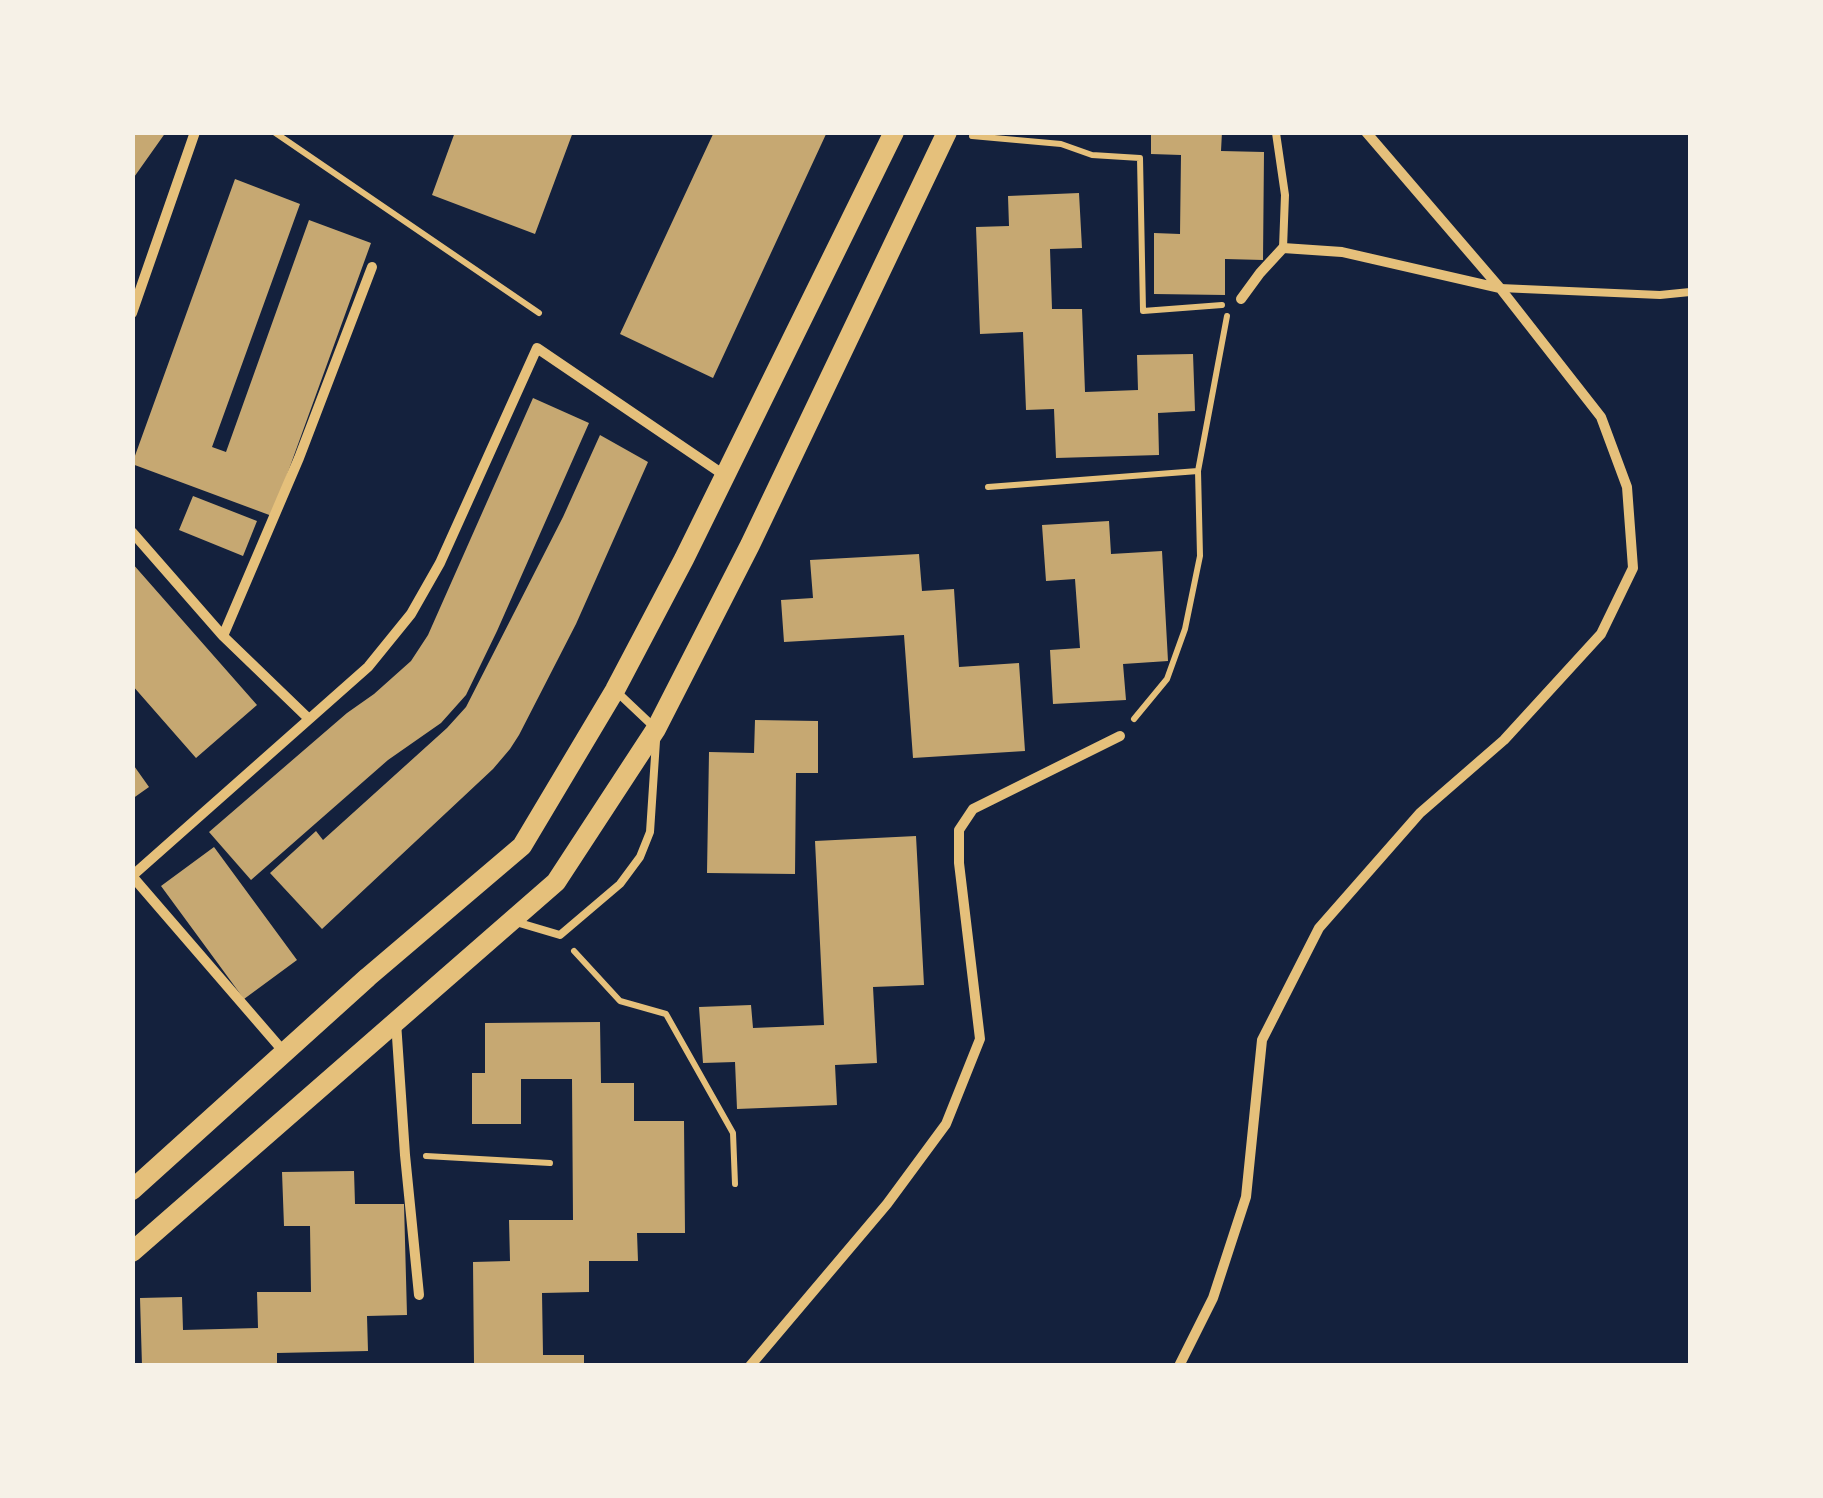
<!DOCTYPE html>
<html>
<head>
<meta charset="utf-8">
<style>
	body { margin:0 }
	#map { position:relative; width:1823px; height:1498px; overflow:hidden; background:#14213d; font-family:Montserrat,sans-serif }
	canvas { display:block }
	.frame { position:absolute; inset:0; border:135px solid #f6f1e7; pointer-events:none }
</style>
</head>
<body>
<div id="map">
<canvas width="1823" height="1498"></canvas>
<div class="frame"></div>
</div>
<script>
const c = document.querySelector('canvas').getContext('2d');
c.lineJoin = 'round';
function fill(path, color) { c.fillStyle = color; c.fill(path, 'evenodd'); }
const toPath = rows => new Path2D(rows.map(r => 'M' + r).join(''));
function strokePath(path, color, width, dash) { c.strokeStyle = color; c.lineWidth = width; c.lineCap = dash ? 'butt' : 'round'; c.setLineDash(dash || []); c.stroke(path); }
const building = toPath([
	[132,132,166,132,132,180],
	[455,132,573,132,535,234,432,195],
	[714,132,827,132,713,378,620,334],
	[1151,132,1222,132,1221,151,1264,152,1263,260,1225,259,1225,295,1154,294,1154,233,1180,234,1181,155,1151,154],
	[235,179,300,204,212,447,226,452,309,220,371,243,272,516,132,464],
	[1079,193,1082,248,1050,249,1052,309,1082,309,1085,392,1138,390,1137,355,1193,354,1195,411,1158,413,1159,455,1056,458,1054,409,1026,410,1023,332,980,334,976,227,1009,226,1008,196],
	[533,398,589,423,497,631,466,695,441,723,388,760,251,880,209,832,347,713,374,694,411,661,428,635],
	[600,435,648,462,576,624,519,735,510,749,493,769,322,929,270,873,316,831,323,840,447,728,466,707,563,517],
	[193,496,257,521,243,556,179,530],
	[1109,521,1111,554,1162,551,1168,661,1123,664,1126,700,1053,704,1050,650,1080,648,1075,579,1046,581,1042,525],
	[919,554,922,591,954,589,959,667,1019,663,1025,751,913,758,904,635,784,642,781,600,813,598,810,560],
	[132,563,257,705,196,758,132,685],
	[755,720,818,721,818,773,796,773,795,874,707,873,709,752,754,753],
	[132,763,149,787,132,799],
	[916,836,924,985,873,987,877,1063,835,1065,837,1105,737,1109,735,1062,703,1063,699,1007,751,1005,753,1028,824,1025,815,841],
	[214,847,297,960,244,999,161,886],
	[600,1022,601,1083,634,1083,634,1121,684,1121,685,1233,637,1233,638,1261,589,1261,589,1292,542,1293,543,1355,584,1355,584,1366,474,1364,473,1262,510,1261,509,1220,573,1220,572,1079,521,1079,521,1124,472,1124,472,1073,485,1073,485,1023],
	[354,1171,355,1204,404,1204,407,1315,367,1316,368,1351,277,1353,277,1366,142,1366,140,1298,182,1297,183,1330,258,1328,257,1292,311,1292,310,1226,284,1226,282,1172]
]);
const path = toPath([
	[274,132,539,313],
	[972,136,1061,144,1092,155,1140,158,1143,311,1222,305],
	[988,487,1198,471],
	[1134,719,1167,679,1185,629,1200,556,1198,471,1227,316],
	[574,951,620,1001,666,1014,733,1133,735,1184],
	[426,1156,550,1163]
]);
const service = toPath([
	[1276,133,1285,195,1283,248],
	[1500,288,1660,295,1690,292],
	[618,693,655,728],
	[516,922,560,935,620,884,640,857,650,832,656,741]
]);
const minor = toPath([
	[1241,299,1260,273,1283,248,1342,252,1499,288],
	[132,313,195,132],
	[132,532,223,636,308,718],
	[223,636,299,458,372,267],
	[132,876,368,667,411,614,440,563,537,348,724,475],
	[132,876,284,1052],
	[396,1022,405,1155,419,1295],
	[750,1366,887,1204,946,1124,980,1039,959,863,959,830,973,809,1120,736],
	[1179,1366,1213,1298,1246,1197,1262,1040,1319,928,1420,813,1504,740,1601,634,1633,568,1627,487,1601,417,1500,288,1366,132]
]);
const secondary = toPath([
	[132,1190,368,977,522,846,615,690,684,559,894,132],
	[132,1252,556,882,656,729,750,545,947,132]
]);
fill(building, '#c6a872');
strokePath(path, '#e5c07b', 6);
strokePath(service, '#e5c07b', 8);
strokePath(minor, '#e5c07b', 10);
strokePath(secondary, '#e5c07b', 20);
</script>
</body>
</html>
